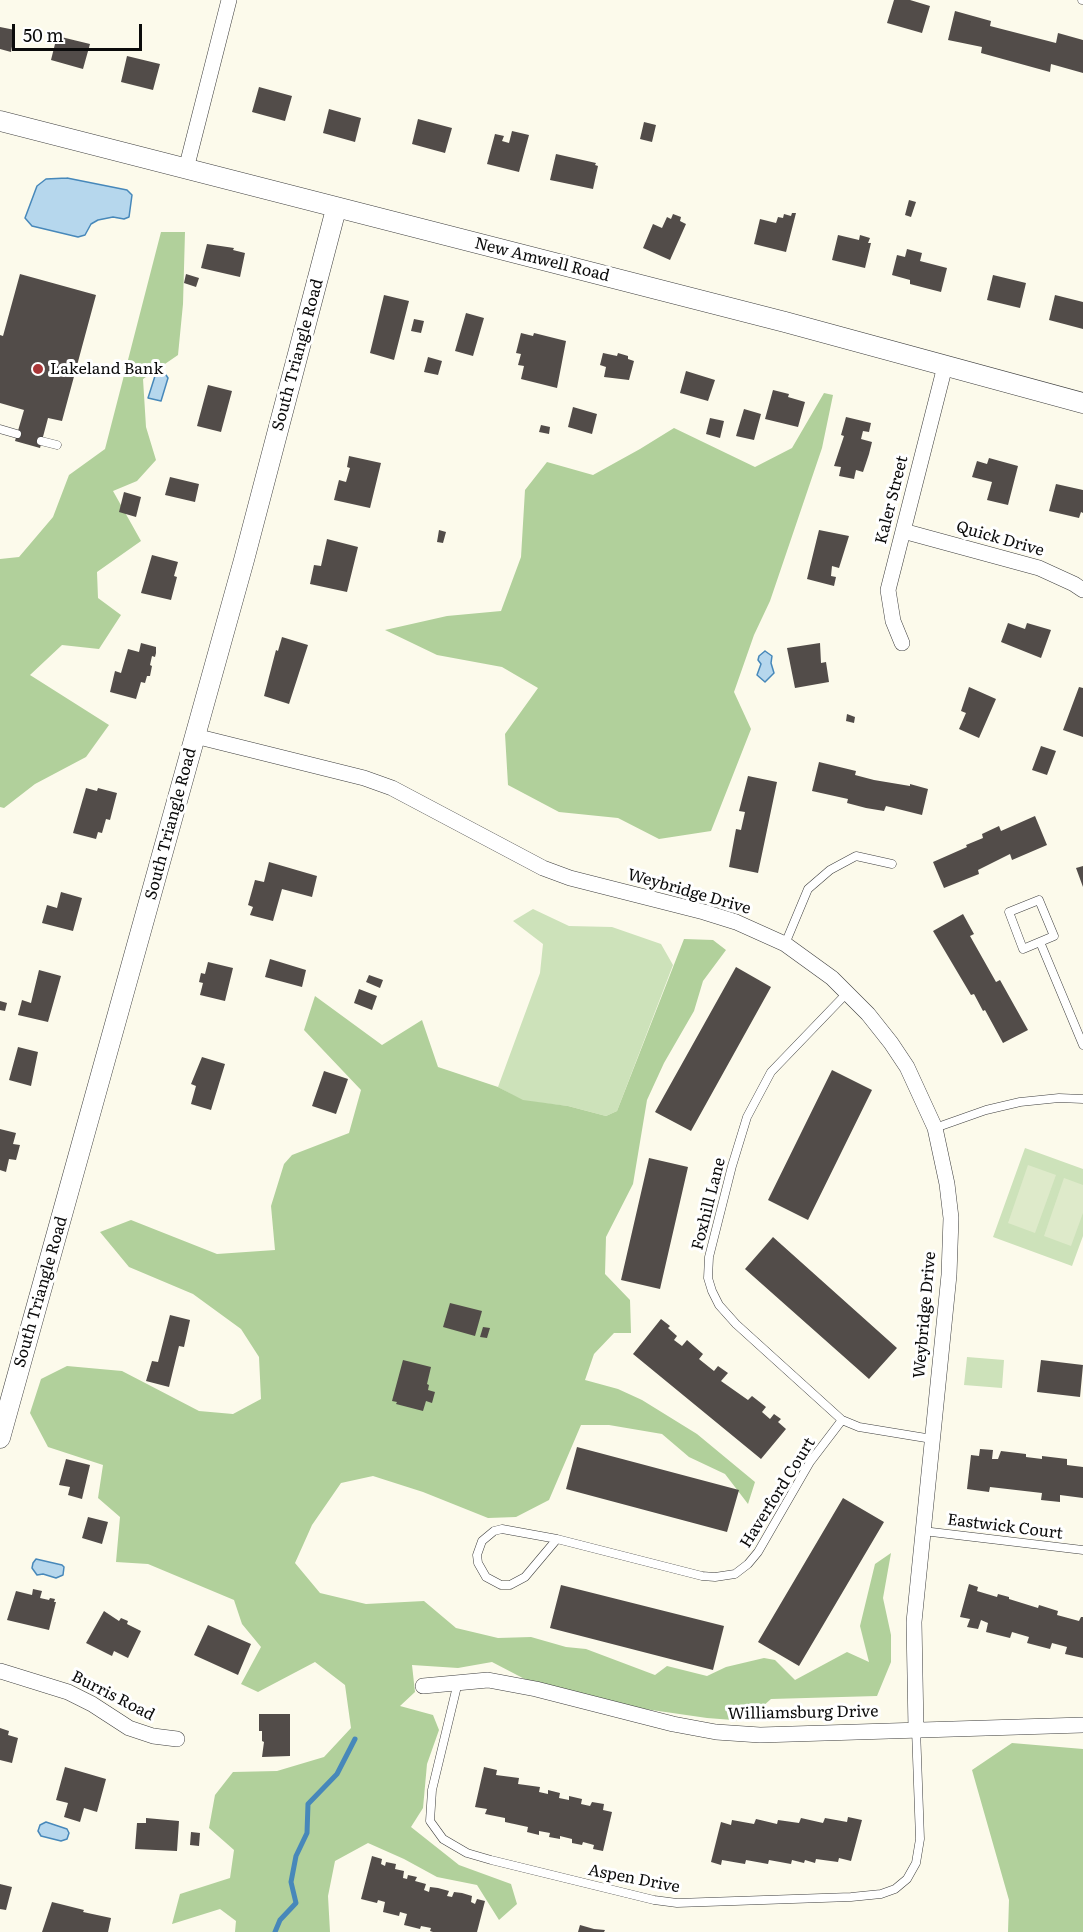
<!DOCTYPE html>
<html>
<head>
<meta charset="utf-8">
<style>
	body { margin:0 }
	#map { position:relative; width:1083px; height:1932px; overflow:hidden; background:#fcfaeb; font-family:Literata,serif }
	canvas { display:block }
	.scale { position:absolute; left:12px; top:24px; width:130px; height:27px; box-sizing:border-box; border:3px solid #0b0b0b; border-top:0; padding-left:8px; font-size:18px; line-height:21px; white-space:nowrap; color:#0b0b0b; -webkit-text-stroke:4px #fff; paint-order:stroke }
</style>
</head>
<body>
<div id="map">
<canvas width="1083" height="1932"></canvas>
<div class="scale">50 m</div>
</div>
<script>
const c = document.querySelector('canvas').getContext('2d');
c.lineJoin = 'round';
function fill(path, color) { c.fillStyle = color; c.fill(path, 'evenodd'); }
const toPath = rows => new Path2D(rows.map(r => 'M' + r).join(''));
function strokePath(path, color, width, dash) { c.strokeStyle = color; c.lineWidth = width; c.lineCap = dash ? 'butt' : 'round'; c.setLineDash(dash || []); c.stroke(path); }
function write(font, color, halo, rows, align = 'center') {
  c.font = font + ' Literata,serif'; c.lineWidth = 6; c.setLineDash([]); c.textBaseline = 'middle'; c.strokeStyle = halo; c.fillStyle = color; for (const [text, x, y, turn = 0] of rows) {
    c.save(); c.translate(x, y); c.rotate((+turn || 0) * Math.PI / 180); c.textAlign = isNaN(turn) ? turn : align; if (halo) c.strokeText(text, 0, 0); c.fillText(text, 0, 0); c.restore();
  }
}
const green = toPath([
	[533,909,569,926,612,927,661,944,673,965,617,1111,606,1116,568,1106,523,1101,498,1087,540,973,543,944,513,921],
	[1025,1148,1083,1169,1083,1236,1072,1266,993,1237],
	[967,1357,1004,1360,1002,1388,964,1385]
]);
const forest = toPath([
	[161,232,185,232,183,304,178,355,143,379,146,427,156,460,137,481,113,491,141,541,97,572,98,598,121,615,99,649,62,645,30,675,109,725,86,757,35,784,4,808,0,807,0,559,19,557,53,517,69,475,105,449],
	[824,393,833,395,822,448,770,601,754,635,734,692,751,729,711,831,659,839,618,818,559,812,508,785,505,734,538,688,502,667,437,655,385,630,447,616,501,611,521,557,525,490,547,462,593,475,640,449,674,428,755,467,792,448],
	[684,939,713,940,726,950,703,981,694,1011,664,1063,647,1100,633,1184,606,1237,605,1274,630,1300,631,1333,614,1333,594,1354,585,1380,618,1389,642,1400,697,1434,755,1482,748,1504,725,1474,689,1457,662,1434,609,1425,581,1425,549,1500,516,1517,488,1518,423,1492,373,1476,341,1483,312,1525,295,1563,320,1593,366,1604,424,1601,456,1628,498,1638,531,1637,566,1647,586,1649,655,1675,667,1666,707,1676,726,1667,764,1658,775,1660,795,1680,847,1652,869,1662,860,1626,875,1564,891,1553,883,1598,891,1635,891,1662,877,1696,771,1699,746,1721,707,1718,624,1706,574,1691,540,1687,492,1662,458,1668,412,1665,415,1692,400,1706,433,1715,439,1730,427,1764,423,1808,411,1827,459,1865,511,1884,517,1904,499,1920,477,1885,437,1877,404,1859,368,1843,335,1861,328,1896,330,1932,235,1932,236,1921,220,1909,172,1924,180,1894,230,1878,234,1850,209,1828,215,1795,233,1772,277,1771,324,1757,351,1728,345,1685,315,1662,258,1692,241,1684,261,1647,242,1624,234,1600,148,1564,116,1562,120,1517,98,1498,103,1465,48,1447,30,1413,41,1379,67,1366,122,1371,199,1411,233,1414,261,1399,259,1357,241,1329,193,1294,129,1267,100,1232,131,1220,217,1254,275,1250,271,1206,284,1164,292,1155,349,1133,361,1090,304,1030,315,996,382,1045,422,1020,438,1067,498,1087,523,1100,568,1106,606,1116,617,1111],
	[1012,1743,1083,1749,1083,1932,1008,1932,1009,1900,972,1770]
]);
const pitch = toPath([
	[1028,1165,1056,1175,1035,1233,1008,1223],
	[1064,1178,1083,1185,1083,1213,1071,1246,1044,1236]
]);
const water = toPath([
	[67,178,127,190,132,195,129,217,124,219,113,217,98,220,91,224,85,235,78,237,32,226,25,218,37,186,46,179,67,178],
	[158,373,166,375,168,378,161,401,148,398,155,376,158,373],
	[765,651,772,656,771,663,774,673,765,682,757,675,761,664,758,660,759,656,765,651],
	[36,1559,62,1565,64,1567,63,1575,56,1578,43,1574,37,1575,32,1568,33,1563,36,1559],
	[46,1822,67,1829,69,1833,67,1839,61,1841,41,1836,38,1831,40,1825,46,1822]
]);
const stream = toPath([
	[275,1932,280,1920,296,1903,291,1882,296,1856,307,1833,308,1804,337,1774,355,1739]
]);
const building = toPath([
	[894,0,910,0,930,6,922,33,887,23],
	[955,11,991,21,990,26,1056,43,1058,33,1083,40,1083,73,1051,64,1050,72,981,53,982,47,948,40],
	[0,27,15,30,11,52,0,49],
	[57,36,90,44,83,69,51,60],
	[127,56,160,64,153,90,121,82],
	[259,87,292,96,285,121,252,112],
	[329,109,361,118,355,142,323,133],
	[418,119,452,128,445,153,412,144],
	[644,122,656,125,652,142,640,139],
	[512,131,529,135,519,172,487,164,495,134,504,136,502,141,509,143],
	[556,154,596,163,595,165,598,166,593,189,550,180],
	[909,200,916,202,911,217,905,215],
	[792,213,796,213,786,252,754,244,760,219,776,223,778,217,783,218,784,214,791,216],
	[673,214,681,217,680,221,686,224,670,260,643,248,653,224,662,228,667,217,671,219],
	[838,235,859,240,860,235,870,238,868,243,871,243,865,268,832,260],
	[207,244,234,248,233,250,245,253,240,277,201,268],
	[907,249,922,253,920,261,947,268,941,292,910,284,910,280,892,275,897,255,905,257],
	[20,274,96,295,62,421,48,418,40,448,15,441,24,410,0,403,0,335,3,336],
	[186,274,199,278,196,287,184,283],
	[993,275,1026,283,1020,308,987,300],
	[384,295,409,301,394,360,370,353],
	[1055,295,1083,302,1083,329,1049,320],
	[466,313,484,318,473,356,455,351],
	[414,319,424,321,421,333,411,331],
	[521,333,533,336,534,333,566,341,557,388,521,379,524,366,518,365,521,354,516,353],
	[603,353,617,356,618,353,628,356,628,359,634,361,629,380,604,377,606,367,600,365],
	[428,357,442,361,438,375,424,372],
	[686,371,715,380,708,401,680,393],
	[208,385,232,391,221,432,197,426],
	[773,390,789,394,788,397,805,402,798,427,765,419],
	[573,407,597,414,592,434,568,427],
	[744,409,761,414,754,440,736,436],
	[846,417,871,423,869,432,863,431,861,439,872,442,869,454,863,472,856,470,854,479,839,476,841,467,834,466,844,436,841,435],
	[710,418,724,421,720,438,706,434],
	[541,425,550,427,549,434,539,432],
	[349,456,381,463,370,508,334,500,339,480,346,482,350,468,347,467],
	[989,458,1018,466,1008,505,987,500,992,482,972,477,977,461,987,464],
	[170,477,199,484,195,502,165,495],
	[1056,484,1083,490,1083,513,1081,512,1079,518,1049,511],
	[124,492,141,497,136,517,119,512],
	[439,530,446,532,443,543,437,542],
	[819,530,849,536,839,568,832,566,831,576,836,577,834,586,807,579],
	[327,539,358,547,347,592,310,584,314,565,321,566],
	[152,555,178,562,174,576,177,577,171,600,141,593],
	[1008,623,1025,629,1027,623,1051,630,1041,658,1001,642],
	[282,637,308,645,289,704,264,696,276,650,278,651],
	[141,643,156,647,156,653,155,657,152,656,150,665,152,666,150,676,147,676,145,683,141,682,136,699,110,692,115,671,121,673,128,649,139,652],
	[820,643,821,663,826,662,829,682,795,688,787,648],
	[969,687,996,699,979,738,959,729,966,713,961,711],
	[1079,687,1083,688,1083,737,1063,730],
	[847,714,855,717,854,723,846,721],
	[1041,746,1056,751,1047,775,1032,770],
	[819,762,856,771,855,775,874,780,910,786,910,784,928,789,922,815,886,806,884,811,866,808,847,803,848,799,812,791],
	[748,776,777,782,758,873,729,867,736,829,741,830,745,812,739,811],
	[86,788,97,791,98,788,117,793,110,820,106,819,102,833,98,832,96,839,73,833],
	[1035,816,1047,845,1012,860,1010,854,978,870,979,874,944,888,933,862,967,847,966,845,983,838,982,834,999,826,1001,831],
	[269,862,317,876,312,897,282,889,273,921,250,915,253,907,248,905,255,880,264,882],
	[1083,866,1083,887,1076,868],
	[61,892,82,898,73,931,42,923,47,905,57,908],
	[963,914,974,934,970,936,996,982,1000,980,1028,1030,1003,1043,985,1010,983,1011,974,994,971,995,933,931],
	[270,959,306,970,302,987,265,977],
	[208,962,233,968,225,1001,200,995,203,983,199,982,201,973,205,974],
	[736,967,771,987,691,1131,655,1112],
	[39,970,61,976,48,1022,18,1015,22,1000,31,1003],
	[369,975,383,980,380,988,366,982],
	[359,989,377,996,372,1010,354,1003],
	[0,1001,7,1003,5,1011,0,1010],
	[18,1047,38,1052,31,1086,9,1080],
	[202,1057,225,1064,211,1110,191,1104,196,1086,191,1084],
	[832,1070,872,1090,808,1220,768,1200],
	[324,1071,348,1079,336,1114,312,1106],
	[0,1129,16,1133,13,1144,20,1145,16,1160,9,1159,6,1172,0,1170],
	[649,1158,688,1167,660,1289,621,1280],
	[773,1237,897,1348,869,1379,745,1269],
	[450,1303,482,1311,475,1336,443,1327],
	[170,1315,190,1320,184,1347,179,1346,169,1387,146,1381,152,1361,158,1362],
	[661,1319,670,1326,668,1328,677,1336,674,1340,682,1346,687,1340,703,1354,699,1359,714,1371,718,1366,728,1373,721,1381,748,1400,752,1396,766,1407,762,1412,770,1419,774,1414,781,1419,778,1422,786,1429,761,1459,633,1354],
	[483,1327,490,1328,487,1338,480,1337],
	[403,1360,431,1367,427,1384,429,1385,428,1390,435,1392,432,1403,426,1401,423,1411,396,1404,397,1402,392,1401],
	[1041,1360,1083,1365,1080,1397,1037,1392],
	[577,1447,739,1490,727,1532,566,1489],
	[980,1449,993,1450,992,1459,998,1459,1001,1451,1026,1454,1026,1457,1042,1459,1042,1456,1067,1459,1067,1465,1083,1467,1083,1498,1060,1495,1060,1502,1041,1500,1042,1493,990,1487,989,1492,967,1489,971,1455,979,1456],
	[66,1459,90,1465,82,1499,68,1495,70,1487,59,1485],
	[843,1498,884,1522,799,1666,758,1642],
	[88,1517,108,1522,102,1544,82,1538],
	[969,1584,978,1587,977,1591,997,1597,998,1594,1009,1597,1009,1599,1038,1608,1039,1605,1058,1611,1057,1615,1079,1621,1081,1617,1083,1617,1083,1658,1065,1654,1067,1647,1052,1643,1050,1649,1027,1643,1029,1637,1012,1632,1010,1638,986,1632,988,1623,981,1620,978,1629,967,1627,970,1619,960,1617],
	[561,1585,724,1626,713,1670,550,1628],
	[33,1589,42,1591,40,1598,49,1600,50,1598,55,1599,54,1602,56,1602,49,1630,7,1620,16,1591,32,1595],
	[104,1611,119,1621,121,1618,128,1621,127,1624,141,1631,128,1658,114,1651,112,1656,86,1643],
	[208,1625,251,1644,238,1675,194,1655],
	[259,1714,290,1714,290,1756,262,1757,264,1742,262,1741,262,1731,259,1731],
	[0,1728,9,1731,8,1735,18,1738,12,1763,0,1760],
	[65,1767,106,1779,97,1812,84,1808,80,1822,64,1817,68,1803,56,1800],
	[484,1767,497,1770,496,1775,519,1778,518,1784,540,1787,539,1792,548,1794,548,1790,560,1793,559,1798,569,1800,569,1796,582,1799,581,1804,590,1806,592,1802,604,1804,603,1810,612,1812,603,1851,593,1849,594,1845,583,1842,582,1845,572,1843,572,1839,560,1836,560,1839,549,1837,550,1833,539,1831,539,1835,527,1832,528,1827,505,1822,505,1818,485,1814,487,1809,475,1807],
	[848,1817,862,1820,851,1861,839,1858,838,1862,816,1859,815,1863,805,1860,804,1863,792,1860,791,1864,769,1860,768,1864,746,1860,745,1864,722,1860,721,1865,711,1862,721,1822,731,1825,732,1820,754,1824,756,1819,777,1824,778,1820,799,1823,801,1818,823,1823,825,1818,847,1822],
	[146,1818,179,1821,177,1851,135,1849,137,1823,146,1823],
	[191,1832,200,1833,199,1846,190,1845],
	[372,1856,382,1859,381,1864,385,1866,386,1862,396,1864,395,1869,404,1871,403,1878,407,1879,408,1875,417,1877,415,1881,426,1884,424,1890,429,1892,430,1887,438,1888,449,1891,447,1896,452,1897,454,1892,462,1893,472,1896,471,1902,475,1904,477,1899,485,1901,477,1932,433,1932,430,1931,431,1928,421,1926,420,1929,404,1925,407,1914,400,1912,399,1916,383,1912,385,1902,378,1900,377,1903,361,1899],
	[0,1884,12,1887,6,1910,0,1909],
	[52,1902,84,1910,83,1912,111,1918,108,1932,42,1932],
	[580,1925,594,1929,605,1930,604,1932,578,1932]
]);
const service = toPath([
	[1082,0,1083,0],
	[0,429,17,434],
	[41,441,57,445],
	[1039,900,1054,936,1023,949,1009,912,1039,900],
	[1040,942,1083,1045],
	[785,944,808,889,830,870,856,856,892,864],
	[847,993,771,1072,747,1117,732,1166,709,1257,708,1278,712,1291,719,1305,736,1324,842,1420,859,1427,932,1439],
	[935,1128,986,1110,1020,1102,1059,1098,1083,1099],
	[923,1531,1083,1550],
	[557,1539,502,1529,494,1531,482,1541,477,1555,478,1563,486,1577,501,1585,510,1585,525,1577,557,1539,702,1576,715,1577,735,1574,748,1564,758,1552,810,1462,842,1420],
	[458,1682,432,1790,430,1821,443,1839,467,1853,491,1860,654,1900,677,1903,851,1897,881,1894,895,1889,907,1879,916,1863,920,1839,916,1729]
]);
const minor = toPath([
	[186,169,229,0],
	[903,531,1039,568,1074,584,1083,590],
	[902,643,893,621,888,590,945,366],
	[195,736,364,778,392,788,543,868,570,878,704,912,736,922,785,944,832,978,868,1014,891,1043,907,1067,935,1128,947,1184,951,1218,949,1275,914,1622,916,1729],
	[0,1671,68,1692,92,1704,129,1728,153,1736,177,1739],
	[423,1686,488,1680,536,1689,673,1724,716,1732,760,1735,1083,1725]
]);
const tertiary = toPath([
	[0,121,785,322,1083,403],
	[0,1438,244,560,336,209]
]);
const markers = [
	[38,369,6,"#a83637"]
];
const streetNames = [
	["New Amwell Road",542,260,14],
	["South Triangle Road",298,355,-75],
	["Kaler Street",892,500,-76],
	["Quick Drive",1000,539,16],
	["South Triangle Road",171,824,-75],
	["Weybridge Drive",689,892,16],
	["Foxhill Lane",709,1204,-76],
	["South Triangle Road",41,1292,-74],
	["Weybridge Drive",925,1315,-85],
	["Haverford Court",778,1493,-58],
	["Eastwick Court",1005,1527,7],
	["Burris Road",113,1696,27],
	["Williamsburg Drive",803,1713,-1],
	["Aspen Drive",634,1879,11]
];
const poiNames = [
	["Lakeland Bank",50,369]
];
fill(green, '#cde2ba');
fill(forest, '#b1d09b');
fill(pitch, '#deeaca');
fill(water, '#b6d7ed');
strokePath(water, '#4788ba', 1.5);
strokePath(stream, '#4788ba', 5);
fill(building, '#524c49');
strokePath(service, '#3e3e3e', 9);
strokePath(minor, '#3e3e3e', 16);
strokePath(tertiary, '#3e3e3e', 21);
strokePath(service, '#fff', 8);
strokePath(minor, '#fff', 15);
strokePath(tertiary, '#fff', 20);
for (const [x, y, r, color] of markers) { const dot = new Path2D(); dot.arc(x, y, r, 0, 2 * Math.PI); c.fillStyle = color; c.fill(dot); strokePath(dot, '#fff', 2); }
write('16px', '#0b0b0b', '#fff', streetNames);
write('16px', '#0b0b0b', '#fff', poiNames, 'left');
</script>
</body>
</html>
